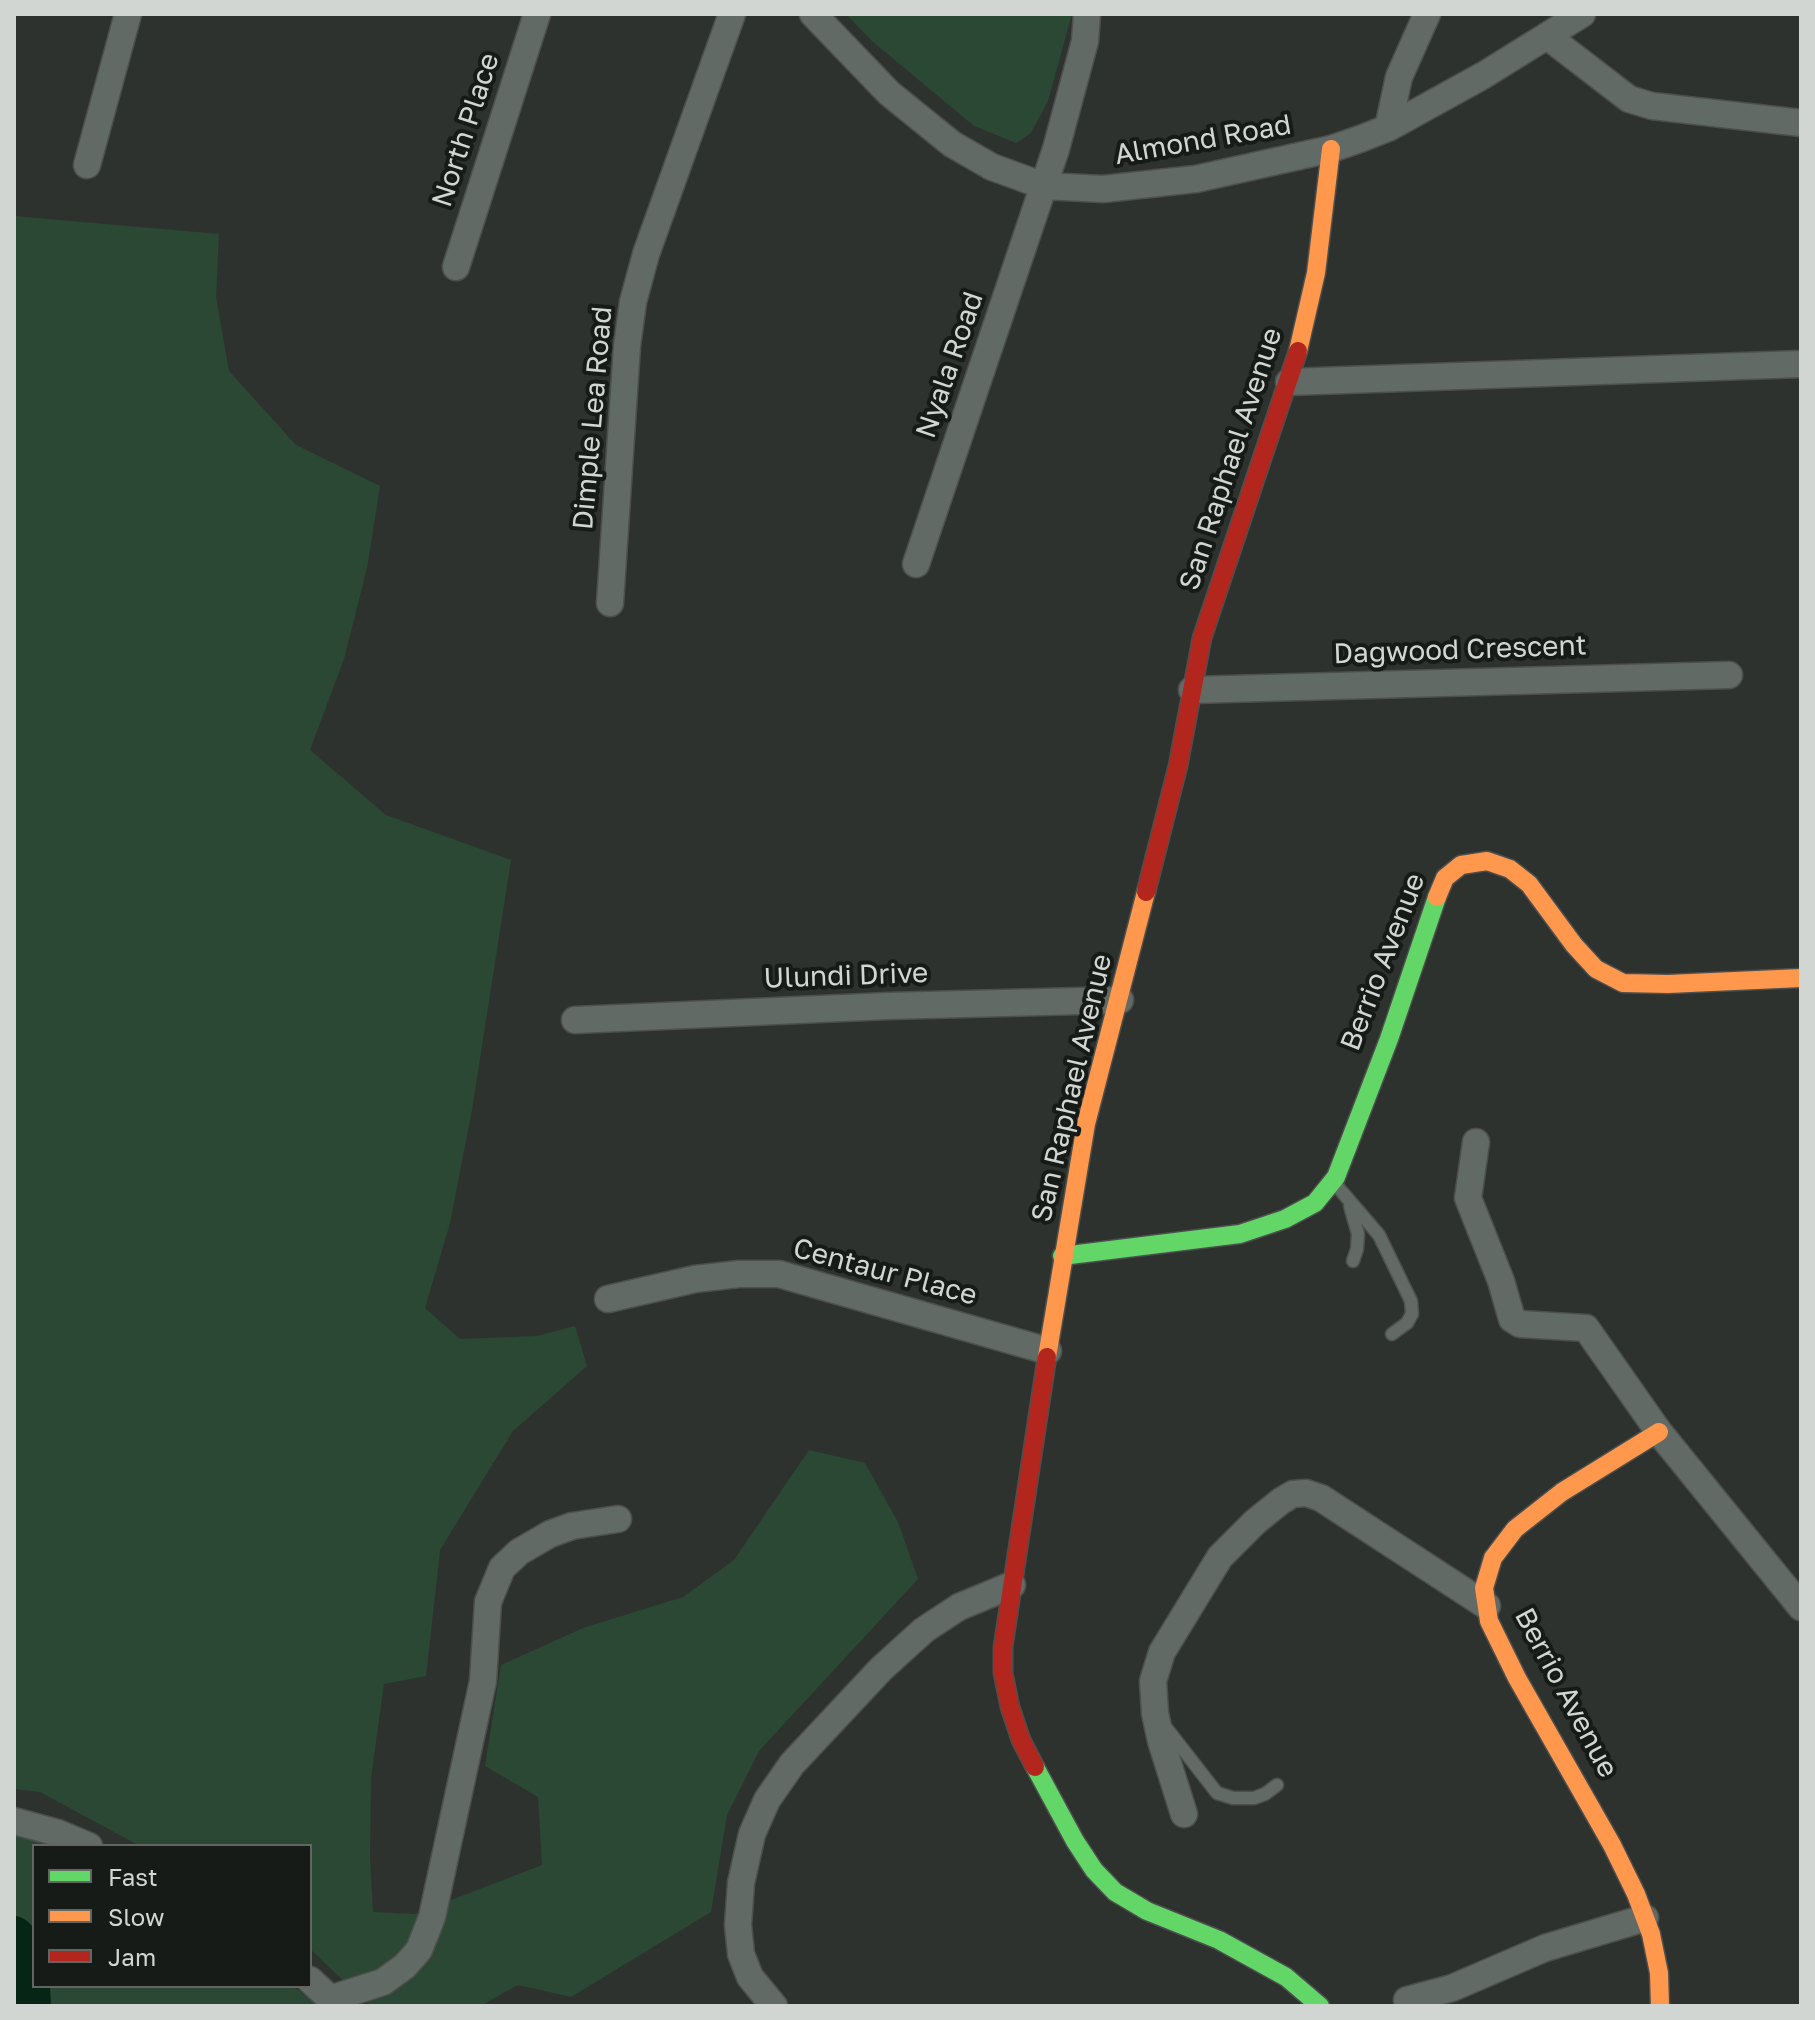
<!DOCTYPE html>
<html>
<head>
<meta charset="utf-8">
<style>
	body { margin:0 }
	#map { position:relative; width:1815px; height:2020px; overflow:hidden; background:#2e322f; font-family:"Golos Text",sans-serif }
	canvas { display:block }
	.frame { position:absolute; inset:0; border:16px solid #d1d6d3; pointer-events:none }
	.legend { position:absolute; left:32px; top:1844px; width:280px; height:144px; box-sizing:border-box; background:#171b18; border:2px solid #616663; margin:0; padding:10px 14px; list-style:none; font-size:24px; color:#d1d6d3 }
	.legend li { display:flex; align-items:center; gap:16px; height:40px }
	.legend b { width:40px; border:2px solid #616663 }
</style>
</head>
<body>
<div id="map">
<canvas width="1815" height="2020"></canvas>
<div class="frame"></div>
<ul class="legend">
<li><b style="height:10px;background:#63d668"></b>Fast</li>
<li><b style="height:10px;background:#ff974d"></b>Slow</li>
<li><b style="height:10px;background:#b3261e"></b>Jam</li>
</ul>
</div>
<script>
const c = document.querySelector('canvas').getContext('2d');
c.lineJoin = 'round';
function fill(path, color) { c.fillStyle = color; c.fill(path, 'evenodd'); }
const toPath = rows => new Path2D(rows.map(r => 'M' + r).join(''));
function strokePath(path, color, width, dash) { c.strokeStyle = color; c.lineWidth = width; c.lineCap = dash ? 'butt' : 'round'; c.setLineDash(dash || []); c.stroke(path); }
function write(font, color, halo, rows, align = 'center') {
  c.font = font + ' "Golos Text",sans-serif'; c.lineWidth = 8; c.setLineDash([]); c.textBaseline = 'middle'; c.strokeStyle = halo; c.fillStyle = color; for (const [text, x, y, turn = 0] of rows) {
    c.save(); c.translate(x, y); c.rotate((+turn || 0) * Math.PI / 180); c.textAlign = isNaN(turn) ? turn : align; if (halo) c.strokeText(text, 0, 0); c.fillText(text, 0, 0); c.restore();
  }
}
const green = toPath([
	[846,14,1072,14,1048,101,1031,133,1016,143,974,126,872,41],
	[14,216,219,234,216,297,229,371,296,445,380,486,367,568,344,659,310,750,386,815,511,860,472,1110,450,1223,425,1308,460,1339,537,1336,575,1326,587,1366,513,1431,440,1550,426,1676,384,1684,371,1778,370,1857,373,1912,415,1914,542,1865,538,1797,485,1766,501,1665,583,1628,683,1597,734,1560,809,1450,865,1463,898,1522,918,1579,759,1751,727,1815,711,1912,571,1997,518,1985,480,2006,370,2006,310,1949,310,1846,140,1846,40,1792,14,1789],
	[14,1834,52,1846,34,1846,34,1986,293,1986,318,2006,14,2006]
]);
const river = toPath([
	[14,1935,29,1949,32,2006]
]);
const lane = toPath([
	[1336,1185,1379,1235,1411,1301,1412,1314,1407,1323,1392,1334],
	[1350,1206,1358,1234,1357,1249,1353,1261],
	[1164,1725,1217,1793,1233,1798,1254,1798,1265,1794,1277,1785]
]);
const street = toPath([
	[813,14,889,93,952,144,992,167,1044,186,1103,189,1196,179,1331,149,1360,139,1388,128,1484,75,1582,14],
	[1547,36,1629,99,1652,106,1801,123],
	[1388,128,1399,77,1427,14],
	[87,165,128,14],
	[456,267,537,14],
	[1289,382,1801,364],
	[916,564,1056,149,1085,41,1087,14],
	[610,603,627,346,633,302,646,254,732,14],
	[1192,690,1729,675],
	[575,1020,888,1006,1120,1000],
	[1476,1142,1468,1198,1501,1281,1512,1319,1520,1324,1586,1328,1659,1432,1801,1607],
	[608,1299,695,1279,739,1274,779,1274,1048,1351],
	[1184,1814,1161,1741,1155,1713,1153,1681,1162,1652,1220,1557,1255,1522,1281,1501,1293,1494,1306,1493,1321,1498,1487,1606],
	[14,1821,58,1833,89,1846],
	[310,1980,338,2006],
	[330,1999,383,1982,405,1966,419,1950,432,1917,483,1681,488,1602,502,1568,519,1552,550,1534,572,1526,618,1519],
	[1407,2000,1452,1988,1545,1948,1645,1918],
	[774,2006,750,1977,741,1954,738,1925,741,1883,752,1834,767,1800,792,1764,881,1669,924,1630,959,1607,1012,1585]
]);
const fast = toPath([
	[1062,1256,1240,1234,1285,1219,1315,1203,1336,1177,1389,1039,1437,897],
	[1035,1767,1075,1841,1094,1870,1115,1892,1147,1911,1219,1940,1286,1977,1320,2006]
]);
const slow = toPath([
	[1298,351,1316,273,1331,149],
	[1437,897,1445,878,1461,865,1487,861,1510,869,1529,884,1574,945,1596,969,1623,983,1668,984,1801,978],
	[1047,1357,1086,1124,1146,892],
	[1659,1432,1562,1492,1515,1529,1493,1558,1484,1588,1489,1621,1517,1678,1612,1845,1636,1894,1651,1934,1659,1973,1660,2006]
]);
const jam = toPath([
	[1146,892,1178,766,1202,638,1298,351],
	[1035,1767,1021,1740,1010,1707,1003,1673,1003,1647,1047,1357]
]);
const streetNames = [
	["North Place",466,130,-72],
	["Almond Road",1203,140,-10],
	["Nyala Road",950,365,-71],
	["Dimple Lea Road",593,418,-85],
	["San Raphael Avenue",1231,459,-72],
	["Dagwood Crescent",1460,650,-2],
	["Berrio Avenue",1383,962,-69],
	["Ulundi Drive",846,976,-2],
	["San Raphael Avenue",1072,1088,-77],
	["Centaur Place",885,1272,15],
	["Berrio Avenue",1566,1693,62]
];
fill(green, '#2a4834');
strokePath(river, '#072514', 38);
strokePath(lane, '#4c4f4d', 15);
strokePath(street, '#4c4f4d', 29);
strokePath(fast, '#4c4f4d', 21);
strokePath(slow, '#4c4f4d', 21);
strokePath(jam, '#4c4f4d', 21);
strokePath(lane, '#626a65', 12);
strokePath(street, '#626a65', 26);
strokePath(fast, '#63d668', 18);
strokePath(slow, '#ff974d', 18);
strokePath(jam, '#b3261e', 18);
write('28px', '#d1d6d3', '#171b18', streetNames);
</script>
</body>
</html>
